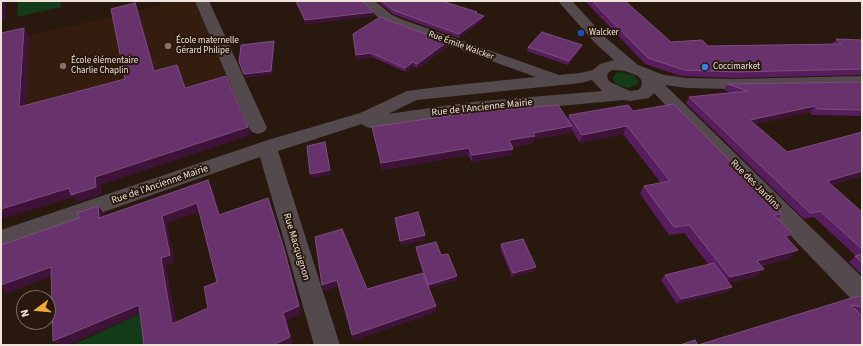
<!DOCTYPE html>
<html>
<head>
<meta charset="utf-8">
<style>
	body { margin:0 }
	#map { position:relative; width:863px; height:346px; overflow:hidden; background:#29180d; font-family:"Source Sans 3",sans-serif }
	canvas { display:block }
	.frame { position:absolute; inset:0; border:2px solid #eee2da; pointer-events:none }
	.north { position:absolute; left:16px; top:290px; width:40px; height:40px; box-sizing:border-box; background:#29180d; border:1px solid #78695f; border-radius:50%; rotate:254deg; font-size:11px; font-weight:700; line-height:16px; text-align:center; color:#eee2da }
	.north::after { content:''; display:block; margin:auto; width:14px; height:18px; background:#eea83c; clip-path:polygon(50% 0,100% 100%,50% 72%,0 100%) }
</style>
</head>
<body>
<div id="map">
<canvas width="863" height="346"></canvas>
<div class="frame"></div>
<div class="north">N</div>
</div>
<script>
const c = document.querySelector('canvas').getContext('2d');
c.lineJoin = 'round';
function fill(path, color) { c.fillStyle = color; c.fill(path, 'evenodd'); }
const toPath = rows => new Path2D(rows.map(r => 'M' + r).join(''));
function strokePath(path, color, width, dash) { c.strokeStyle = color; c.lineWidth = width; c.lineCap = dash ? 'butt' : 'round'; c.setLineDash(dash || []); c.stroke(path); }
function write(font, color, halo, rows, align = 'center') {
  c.font = font + ' "Source Sans 3",sans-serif'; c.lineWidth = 4; c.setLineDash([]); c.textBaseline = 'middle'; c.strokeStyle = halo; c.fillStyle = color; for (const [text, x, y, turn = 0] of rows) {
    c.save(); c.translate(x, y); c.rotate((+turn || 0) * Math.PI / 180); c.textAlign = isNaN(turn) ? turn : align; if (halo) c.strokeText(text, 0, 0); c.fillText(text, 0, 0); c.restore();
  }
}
const built = toPath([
	[166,1,196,1,226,75,1,139,1,42,158,6]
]);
const green = toPath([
	[18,1,60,1,61,7,17,17],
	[620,72,633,75,638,80,638,84,628,88,617,85,613,80,613,77,616,74],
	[144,312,149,345,72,345]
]);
const minor = toPath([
	[195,1,209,1,267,128,264,132,258,134,252,132,249,128,195,1],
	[360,1,375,1,392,15,401,19,559,75,580,73,593,70,600,64,614,60,595,43,558,1,572,1,605,37,638,65,664,75,687,78,733,79,862,76,862,86,733,89,687,88,665,85,862,277,862,304,853,301,654,93,649,98,630,101,624,100,472,114,370,128,364,126,362,124,278,151,340,345,314,345,260,157,1,248,1,230,268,140,360,113,407,91,446,86,536,77,391,25,382,21,360,1],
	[612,70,625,71,638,76,642,81,641,87,638,90,630,91,612,83,608,80,607,74,612,70],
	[592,80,602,91,472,102,388,114,417,100,581,83,592,80]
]);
const wall = toPath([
	[295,1,362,1,374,12,374,16,306,24],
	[377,1,442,1,483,20,459,38,393,14],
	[585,1,625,1,671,42,708,46,832,44,836,39,862,40,862,75,733,78,681,76,645,64],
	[353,34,447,42,447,47,418,68,413,66,406,72,372,57,356,59],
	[528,47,581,49,568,65,527,51],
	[862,82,862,116,812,115,810,112,755,124,787,152,862,132,862,176,831,185,862,212,862,275,849,262,856,256,814,217,804,219,686,103,689,97,731,93,724,90,727,84],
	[633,111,782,214,778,219,793,234,788,239,790,258,761,266,764,269,757,276,729,283,727,292,677,304,661,280,665,275,709,265,684,233,669,235,640,194,644,186,661,183,623,134,580,143,571,129,570,133,534,139,533,143,512,147,512,155,472,162,468,155,382,170,373,134,372,127,568,120,569,115],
	[395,218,425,235,425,240,401,245,395,222],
	[315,237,367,289,423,273,416,251,416,247,441,255,457,280,429,288,436,306,436,312,354,340,338,286,324,291],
	[501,244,534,271,512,277,500,248],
	[862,297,862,315,860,314,698,345]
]);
const shadedWall = toPath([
	[1,1,7,1,5,20,1,21],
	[135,3,139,11,158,79,154,71],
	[374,12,374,16,306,24,305,20],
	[484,16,483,20,459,38,459,34],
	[24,28,29,36,26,115,19,107],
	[274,41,275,46,272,75,246,78,244,74],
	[447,42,447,47,418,68,417,64],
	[582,45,581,49,568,65,569,61],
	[371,53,372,57,356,59,356,55],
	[413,62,413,66,406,72,405,68],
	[177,65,181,73,189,96,185,88],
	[815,106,810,112,746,126,750,120],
	[572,126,570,133,534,139,533,143,508,147,509,140,533,133],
	[627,126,623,134,580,143,582,135],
	[248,127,251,135,101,185,102,194,78,202,73,197,1,219,1,209,95,177],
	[326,146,331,175,311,178,310,174],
	[469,148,468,155,382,170,381,163],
	[513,149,512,155,472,162,472,155],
	[862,171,862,176,822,187,827,181],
	[208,180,212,188,223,222,219,215],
	[268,198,287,256,302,313,287,320,293,343,290,345,273,345,283,313],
	[197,203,202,211,167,223,175,262,166,265,178,330,172,324,161,258,162,216],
	[98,206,104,213,105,226,99,218],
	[793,234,785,242,785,236],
	[425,235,425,240,401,245,400,241],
	[798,250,790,258,750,268,757,261],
	[51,267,59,274,7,293,1,289,1,285],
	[536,267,534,271,512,277,513,273],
	[764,269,757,276,724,284,730,277],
	[457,276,457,280,428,289,428,285],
	[337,280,338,286,324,291,322,285],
	[732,287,727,292,677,304,681,299],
	[139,305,145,312,67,345,59,345,53,341],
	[436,306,436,312,354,340,352,335]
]);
const building = toPath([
	[296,1,362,1,374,12,305,20,296,1],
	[382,1,442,1,477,12,475,13,484,16,459,34,393,10,382,1],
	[592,1,625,1,671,42,702,40,708,46,841,44,836,39,862,40,862,69,736,72,684,70,648,58,592,1],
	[135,3,154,71,177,65,185,88,226,76,248,127,95,177,96,187,71,195,69,188,1,209,1,33,24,28,19,107,125,79,111,9,135,3],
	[380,17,447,42,417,64,413,62,405,68,371,53,356,55,353,34,380,17],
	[542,32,582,45,569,61,528,47,542,32],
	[274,41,271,71,244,74,239,62,241,45,274,41],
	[862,82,862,110,817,109,815,106,750,120,787,152,862,132,862,171,827,181,862,212,862,249,820,211,810,213,689,97,748,91,727,84,862,82],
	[674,104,782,214,774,215,793,234,785,236,798,250,757,261,764,269,730,277,689,225,674,227,644,186,670,181,627,126,582,135,569,115,628,105,633,111,674,104],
	[558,105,572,126,533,133,535,136,509,140,513,149,472,155,469,148,381,163,372,127,468,113,558,105],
	[325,142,330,170,310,174,307,146,325,142],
	[208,180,219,215,268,198,284,249,299,306,283,313,290,337,273,345,144,345,139,305,53,341,51,267,1,285,1,245,79,218,77,213,98,206,99,218,208,180],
	[197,203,217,282,204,287,208,308,172,324,161,258,170,255,162,216,197,203],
	[418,212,425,235,400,241,395,218,418,212],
	[342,229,367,289,423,273,436,306,352,335,337,280,322,285,315,237,342,229],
	[523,239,536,267,513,273,501,244,523,239],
	[436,242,441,255,448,254,457,276,428,285,416,247,436,242],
	[862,254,862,263,855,256,862,254],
	[714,263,732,287,681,299,665,275,714,263],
	[858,296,862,297,862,307,851,305,862,316,862,345,698,345,858,296],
	[695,340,698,345,680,345,695,340]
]);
const markers = [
	[581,33,4,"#1a4fb4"],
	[168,46,4,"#8d6e63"],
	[63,66,4,"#8d6e63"],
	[705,67,4,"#3f7fe0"]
];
const farPoinames = [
	["Walcker",589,33],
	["École maternelle",176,41],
	["Gérard Philipe",176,51],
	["École élémentaire",71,61],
	["Charlie Chaplin",71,71],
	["Coccimarket",713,67]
];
const farStreetnames = [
	["Rue Émile Walcker",461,46,20]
];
const streetNames = [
	["Rue de l'Ancienne Mairie",482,108,-6],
	["Rue de l'Ancienne Mairie",160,185,-19],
	["Rue des Jardins",755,185,45],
	["Rue Macquignon",296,247,73]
];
fill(built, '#341d0e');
fill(green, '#133b17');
fill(minor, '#54494c');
fill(wall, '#581d5f');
fill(shadedWall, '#3f1239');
fill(building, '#68326c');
strokePath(building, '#7d4e7e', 1);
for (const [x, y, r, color] of markers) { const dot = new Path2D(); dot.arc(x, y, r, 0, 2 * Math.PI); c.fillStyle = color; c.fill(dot); strokePath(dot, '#29180d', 1.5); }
write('9px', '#eee2da', '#29180d', farPoinames, 'left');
write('9px', '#eee2da', '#29180d', farStreetnames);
write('10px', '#eee2da', '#29180d', streetNames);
</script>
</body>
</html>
